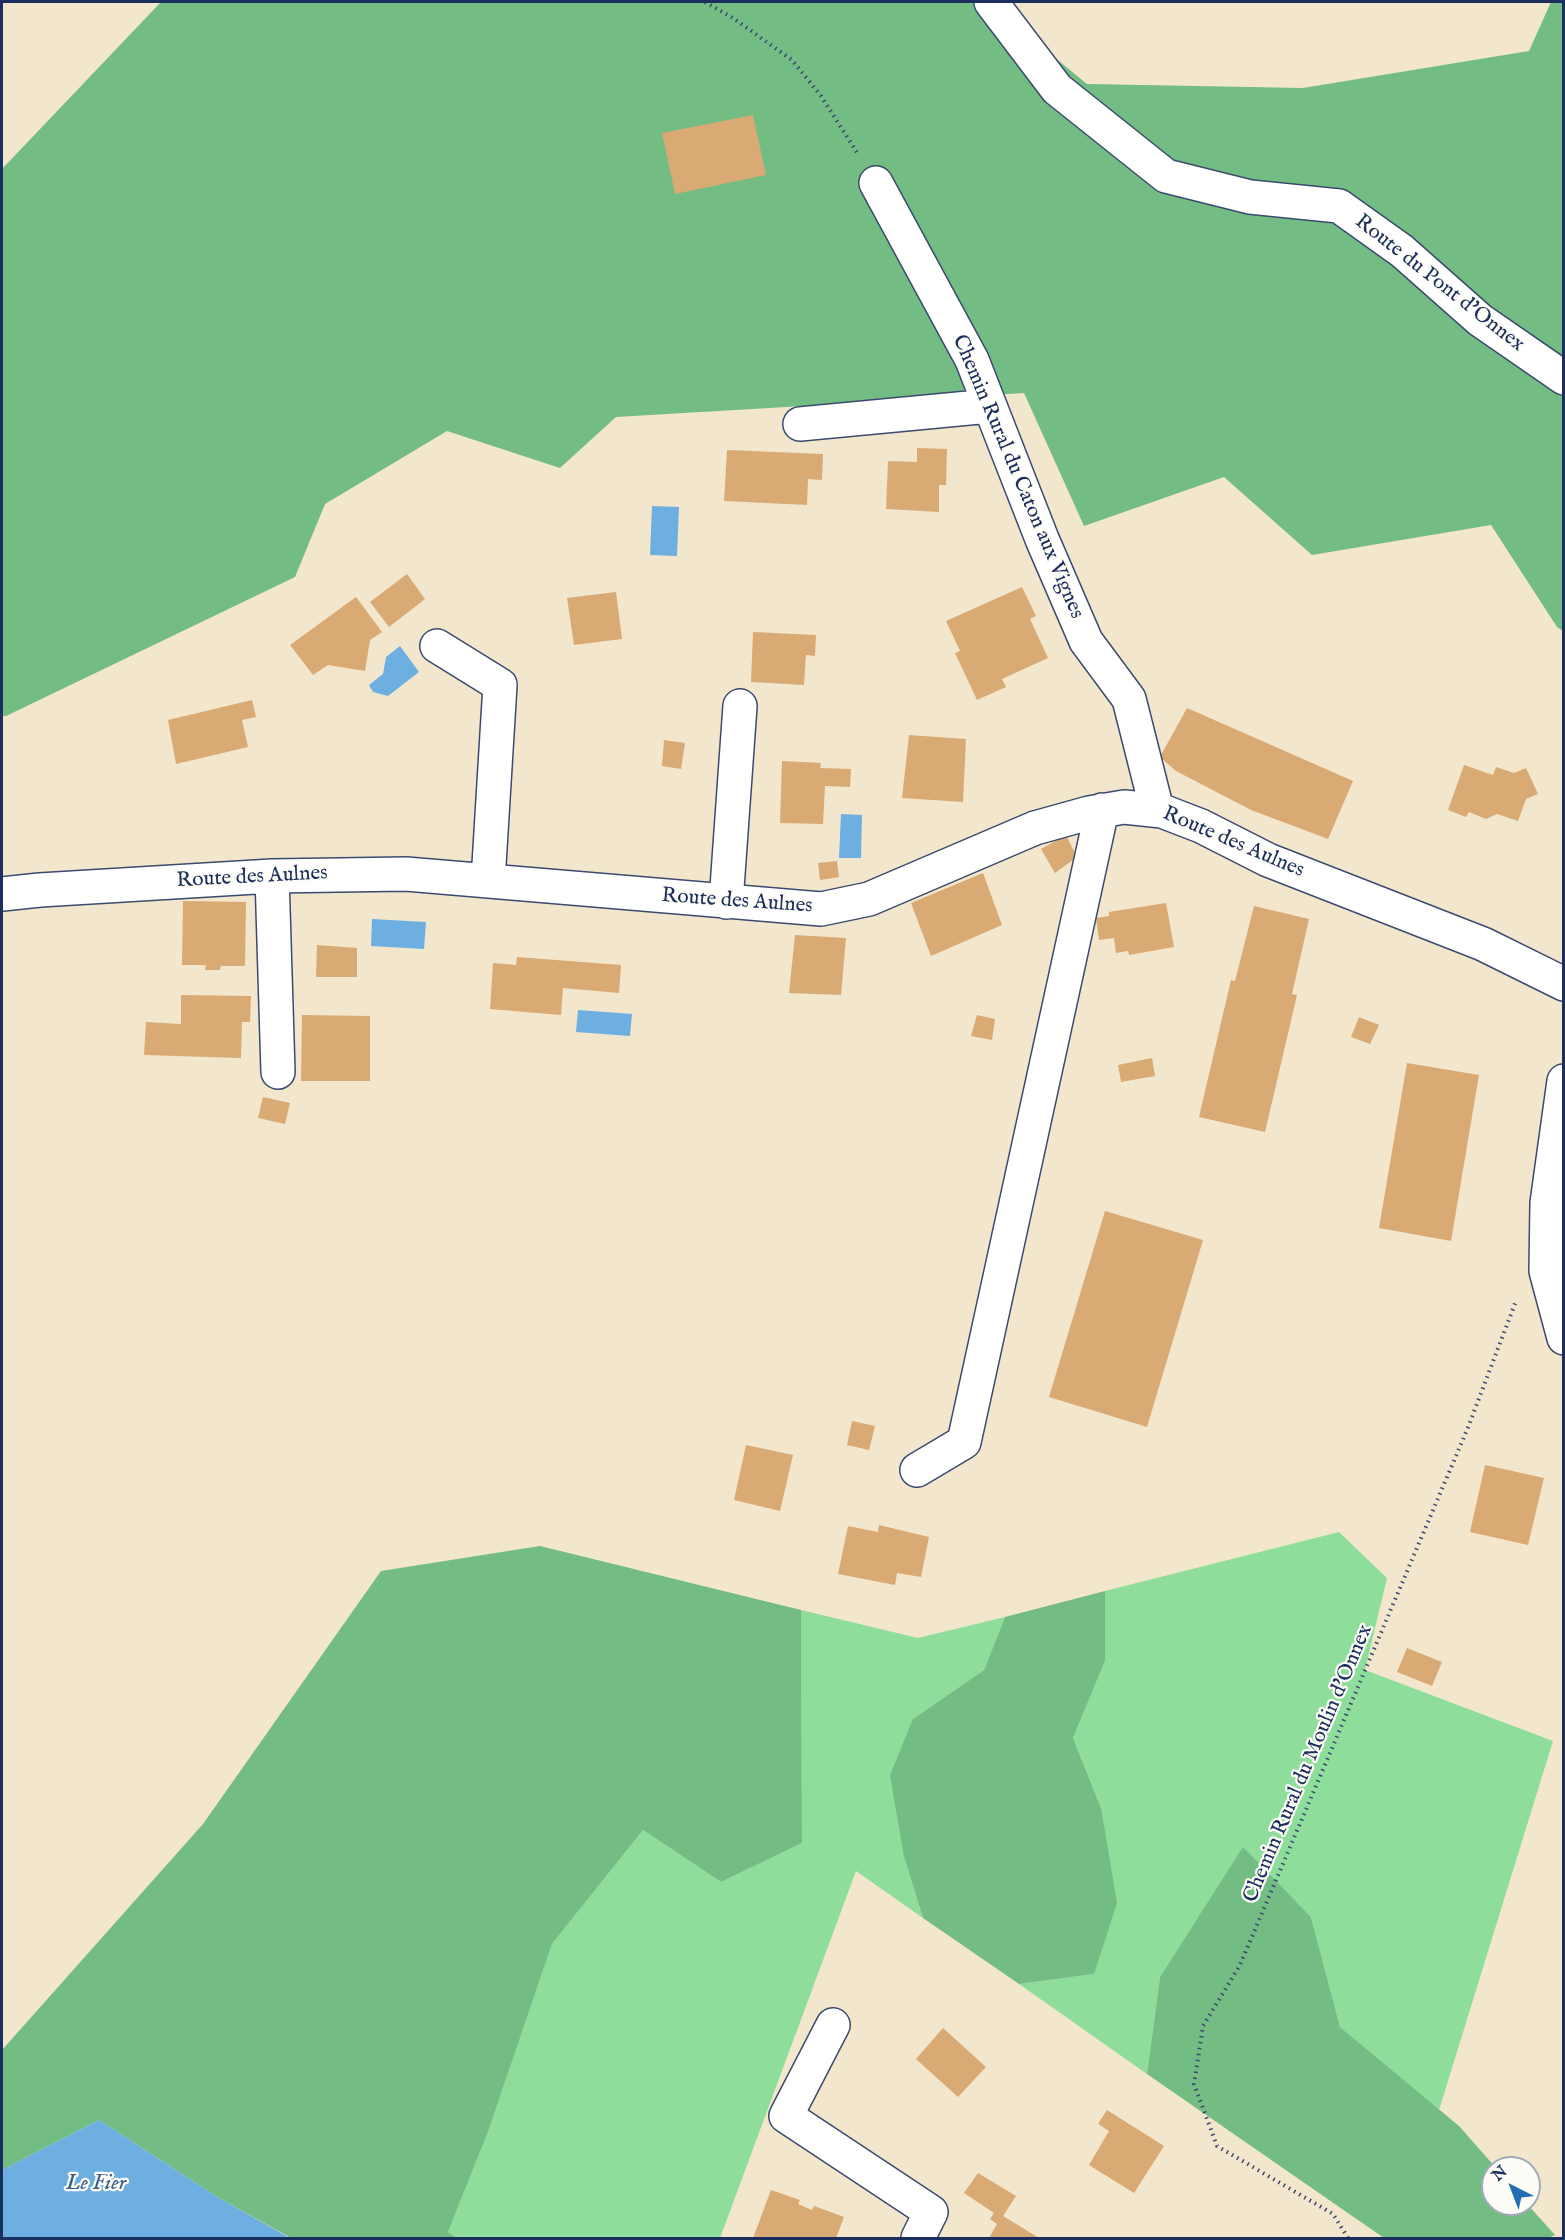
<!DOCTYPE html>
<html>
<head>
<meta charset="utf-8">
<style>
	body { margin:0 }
	#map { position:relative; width:1565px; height:2240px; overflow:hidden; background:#f2e6cc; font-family:"IM FELL English",serif }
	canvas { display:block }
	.frame { position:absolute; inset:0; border:3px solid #1b2f5e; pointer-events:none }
	.north { position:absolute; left:1481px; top:2156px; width:60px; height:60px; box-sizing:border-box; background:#fdfcf7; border:2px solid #a3aaba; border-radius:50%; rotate:318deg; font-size:16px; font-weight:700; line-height:24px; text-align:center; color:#1b2f5e }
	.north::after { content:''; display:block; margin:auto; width:21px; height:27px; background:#1f6fb2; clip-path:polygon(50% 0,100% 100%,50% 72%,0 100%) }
</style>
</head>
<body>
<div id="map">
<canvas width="1565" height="2240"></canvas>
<div class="frame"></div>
<div class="north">N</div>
</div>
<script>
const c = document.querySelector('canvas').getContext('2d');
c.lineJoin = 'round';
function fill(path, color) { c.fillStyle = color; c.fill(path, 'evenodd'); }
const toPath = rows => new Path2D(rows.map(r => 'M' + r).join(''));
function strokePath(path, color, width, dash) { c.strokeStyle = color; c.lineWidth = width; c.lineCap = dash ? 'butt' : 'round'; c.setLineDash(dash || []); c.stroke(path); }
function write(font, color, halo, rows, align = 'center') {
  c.font = font + ' "IM FELL English",serif'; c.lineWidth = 4.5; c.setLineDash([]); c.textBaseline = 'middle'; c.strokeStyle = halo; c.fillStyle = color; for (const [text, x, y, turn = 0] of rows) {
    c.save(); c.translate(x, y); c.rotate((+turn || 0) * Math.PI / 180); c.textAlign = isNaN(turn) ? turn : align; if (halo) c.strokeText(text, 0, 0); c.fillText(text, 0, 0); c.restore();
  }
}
const green = toPath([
	[1339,1532,1387,1578,1365,1670,1553,1741,1439,2110,1340,2027,1311,1917,1243,1848,1160,1977,1147,2074,1019,1984,1094,1974,1101,1808,1073,1738,1105,1661,1105,1591],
	[801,1610,918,1638,1005,1617,984,1670,913,1719,904,1857,923,1918,856,1871,720,2238,457,2238,448,2232,488,2132,552,1944,643,1830,721,1882,802,1843]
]);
const forest = toPath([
	[161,2,991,2,1004,16,1087,84,1303,88,1529,51,1551,2,1563,2,1563,631,1557,627,1491,525,1312,555,1224,477,1084,526,1024,393,616,417,560,468,447,431,325,504,295,577,6,716,2,716,2,169],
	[540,1546,801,1610,802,1843,721,1882,643,1830,552,1944,488,2132,448,2232,457,2238,291,2238,219,2198,99,2120,2,2170,2,2050,203,1824,381,1571],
	[1105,1591,1105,1661,1073,1738,1101,1808,1117,1903,1094,1974,1019,1984,923,1918,904,1857,890,1775,913,1719,984,1670,1005,1617],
	[1243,1847,1311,1917,1340,2027,1459,2126,1496,2168,1493,2168,1493,2204,1527,2204,1555,2235,1548,2238,1384,2238,1147,2074,1160,1977]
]);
const water = toPath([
	[652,506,679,507,677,556,650,555],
	[400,646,419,672,388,696,373,692,369,685,383,674,386,657],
	[841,814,862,815,861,858,839,858],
	[372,919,426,922,424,949,371,946],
	[578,1010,632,1014,630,1036,576,1032],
	[99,2120,219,2198,290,2238,2,2238,2,2170]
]);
const building = toPath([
	[753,115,766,175,675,194,662,133],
	[917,448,947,449,946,485,939,485,939,512,886,509,888,461,917,462],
	[727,450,823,454,822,480,808,479,807,505,724,501],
	[407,574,425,599,389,627,370,602],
	[1022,587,1036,616,1030,619,1048,658,1002,679,1006,687,977,700,955,653,960,651,946,621],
	[616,592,622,639,574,645,567,598],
	[356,597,382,632,370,640,365,671,328,665,313,675,290,645],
	[753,632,816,635,815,656,806,655,804,685,751,682],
	[252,700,256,717,242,720,248,747,176,764,168,720],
	[1187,708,1353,781,1328,839,1251,810,1176,771,1160,757],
	[909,735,966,739,963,802,902,798],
	[664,740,685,743,681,769,662,766],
	[782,761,821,763,820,768,851,769,850,787,825,786,823,824,780,823],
	[1464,765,1493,775,1496,767,1514,773,1526,768,1538,794,1526,799,1518,821,1497,814,1486,819,1469,812,1466,817,1448,810],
	[1066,835,1077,857,1055,873,1041,849],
	[837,861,839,877,820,880,818,863],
	[983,873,1002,925,931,956,911,903],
	[183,901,246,902,245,966,221,966,220,970,205,970,206,965,182,965],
	[1166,903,1174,947,1129,955,1128,951,1116,953,1114,938,1099,940,1096,918,1109,916,1109,912],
	[1254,906,1309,919,1292,994,1297,995,1265,1132,1199,1117,1231,980,1235,981],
	[795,935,846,938,841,995,789,993],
	[317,945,357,948,357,977,316,977],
	[517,957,621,965,619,993,563,988,561,1015,490,1009,493,963,516,965],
	[181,995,251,996,250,1022,242,1022,241,1058,144,1055,146,1022,181,1024],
	[302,1015,370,1016,370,1081,301,1081],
	[977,1015,995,1019,992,1040,971,1036],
	[1359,1017,1379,1025,1370,1044,1351,1037],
	[1152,1058,1155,1076,1121,1082,1118,1065],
	[1407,1063,1479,1075,1451,1241,1379,1228],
	[263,1097,290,1103,285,1124,258,1118],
	[1105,1211,1203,1240,1147,1427,1049,1397],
	[852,1421,875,1426,869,1450,847,1445],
	[746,1445,793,1455,780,1511,734,1500],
	[1485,1465,1544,1478,1528,1545,1470,1532],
	[879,1525,929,1537,921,1577,897,1573,895,1585,838,1574,848,1526,878,1532],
	[1407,1648,1442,1662,1432,1686,1397,1672],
	[943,2028,986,2067,958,2097,916,2059],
	[1107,2110,1164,2146,1134,2193,1089,2165,1109,2131,1098,2124],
	[978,2173,1016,2196,1003,2216,1039,2238,989,2238,997,2224,990,2219,994,2213,964,2193],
	[771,2190,800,2200,798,2204,812,2210,814,2206,844,2217,836,2238,753,2238]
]);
const path = toPath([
	[705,2,733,18,792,60,821,96,858,154],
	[1348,2238,1333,2214,1217,2146,1194,2084,1203,2026,1240,1965,1467,1430,1516,1301]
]);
const minor = toPath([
	[991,2,1057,89,1166,176,1250,197,1339,206,1402,251,1480,320,1564,378],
	[876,183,972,360,1042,539,1086,641,1129,699,1157,810],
	[800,424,990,406],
	[437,646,500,685,488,881],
	[272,876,278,1072],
	[2,894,40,890,272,876,406,874,821,909,869,899,1035,828,1089,813,1124,807,1162,811,1201,826,1268,860,1483,944,1564,984],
	[726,902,740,706],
	[1564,1081,1547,1203,1546,1271,1564,1338],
	[917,1470,964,1442,1102,810],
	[833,2025,786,2116,931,2212,918,2238]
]);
const streetNames = [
	["Route du Pont d'Onnex",1439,284,38],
	["Chemin Rural du Caton aux Vignes",1017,477,67],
	["Route des Aulnes",1233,843,23],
	["Route des Aulnes",252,878,-3],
	["Route des Aulnes",737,902,4],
	["Chemin Rural du Moulin d'Onnex",1309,1764,-67]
];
const waterNames = [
	["Le Fier",96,2184]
];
fill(green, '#8fdd9b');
fill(forest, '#73bc83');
fill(water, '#6dafe1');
fill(building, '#d9aa74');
strokePath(minor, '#3b4a6e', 36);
strokePath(path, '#3b4a6e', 4, [1.5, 4.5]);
strokePath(minor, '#fff', 33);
write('21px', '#1b2f5e', '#fdfcf7', streetNames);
write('italic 22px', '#385c8c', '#fdfcf7', waterNames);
</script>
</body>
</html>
